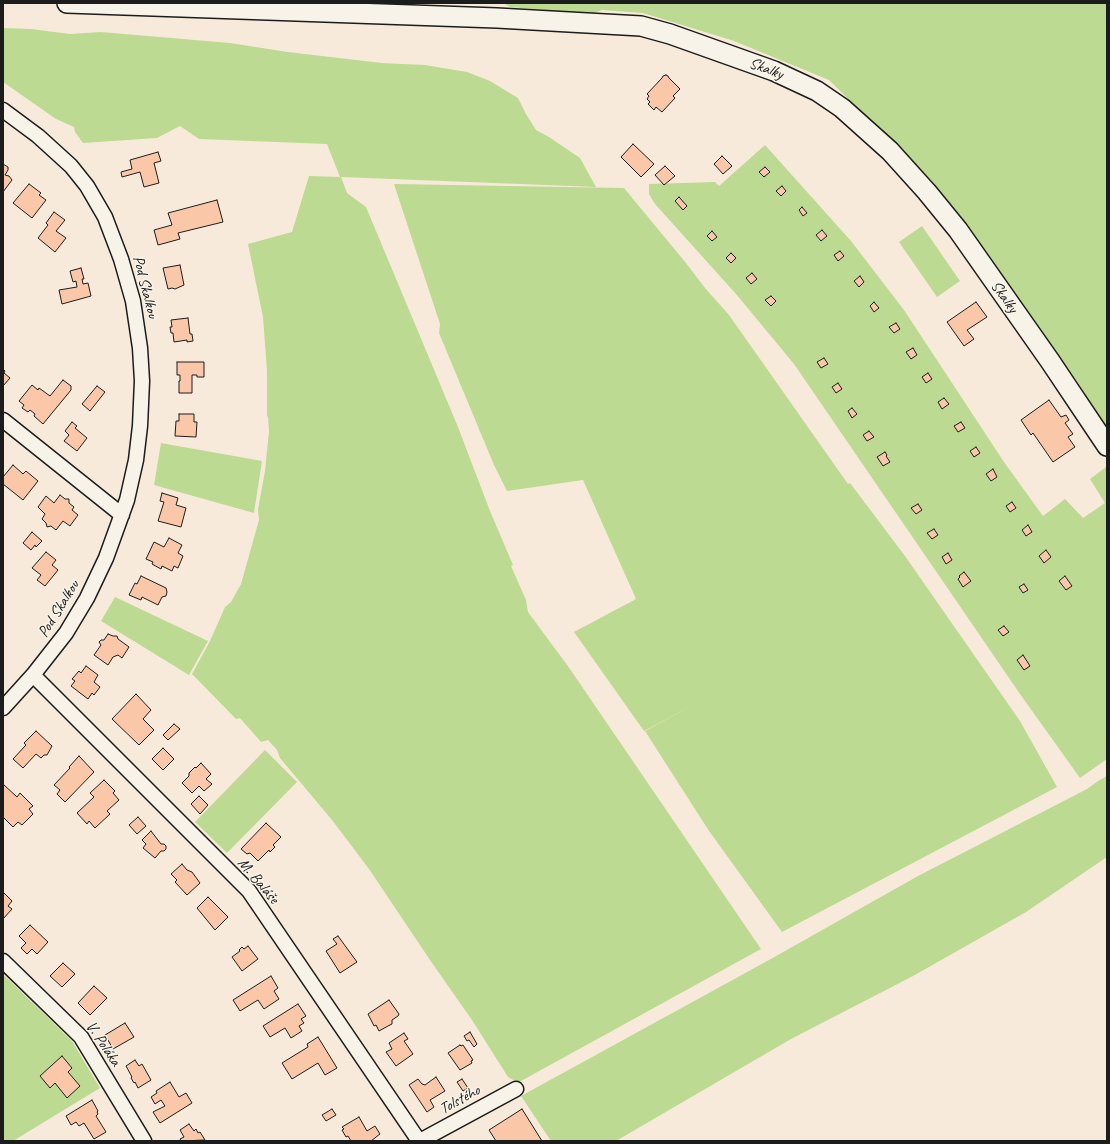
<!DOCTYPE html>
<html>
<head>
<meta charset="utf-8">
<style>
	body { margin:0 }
	#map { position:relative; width:1110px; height:1144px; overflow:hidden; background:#f8eadb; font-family:Caveat,sans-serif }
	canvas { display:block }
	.frame { position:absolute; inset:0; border:4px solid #1c1c1c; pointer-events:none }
</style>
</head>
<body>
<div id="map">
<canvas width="1110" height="1144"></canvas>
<div class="frame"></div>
</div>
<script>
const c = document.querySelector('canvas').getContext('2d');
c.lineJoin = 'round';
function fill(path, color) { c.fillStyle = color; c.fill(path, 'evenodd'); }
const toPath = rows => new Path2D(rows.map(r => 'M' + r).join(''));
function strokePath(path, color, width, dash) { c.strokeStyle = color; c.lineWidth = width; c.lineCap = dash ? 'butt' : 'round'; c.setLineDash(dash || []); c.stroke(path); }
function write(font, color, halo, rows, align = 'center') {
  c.font = font + ' Caveat,sans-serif'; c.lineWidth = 3; c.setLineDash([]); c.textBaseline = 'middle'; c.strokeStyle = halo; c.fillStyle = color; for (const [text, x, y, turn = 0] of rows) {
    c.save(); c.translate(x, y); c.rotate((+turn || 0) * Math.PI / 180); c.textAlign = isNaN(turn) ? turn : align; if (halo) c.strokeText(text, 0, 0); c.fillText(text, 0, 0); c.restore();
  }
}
const green = toPath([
	[503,3,1107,3,1107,446,1080,406,1093,407,1077,381,1027,316,932,181,829,80,734,41,643,13,602,10,592,14,510,7],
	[3,28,31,29,70,34,101,32,230,43,288,52,382,63,425,65,467,72,490,81,518,98,526,114,536,130,549,137,580,158,596,187,341,177,347,193,366,207,458,427,490,511,513,565,511,566,526,600,528,612,570,669,761,949,521,1081,515,1081,508,1077,472,1020,432,963,369,869,332,820,280,758,277,750,268,740,261,742,240,718,236,719,192,674,210,641,225,607,231,602,241,584,259,520,258,509,265,471,269,431,268,416,267,417,267,371,263,317,248,244,292,232,309,176,340,177,327,144,199,139,180,126,157,138,83,143,75,132,74,127,56,119,3,82],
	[765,145,851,241,904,310,1004,462,1043,516,1065,499,1083,518,1105,503,1090,479,1106,467,1107,468,1107,759,1080,778,1020,694,794,364,736,294,655,204,649,194,649,184,715,182,719,186],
	[394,184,624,188,686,263,705,288,729,315,848,484,850,483,905,556,1020,721,1057,787,782,932,709,831,645,731,693,705,644,731,574,632,636,599,583,480,507,491,494,465,439,333,440,324],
	[922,226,960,281,937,297,899,242],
	[161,443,262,461,254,513,154,485],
	[115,597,208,641,189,675,101,621],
	[265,750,297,782,227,853,195,822],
	[1107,776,1107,857,1026,912,913,976,791,1039,616,1141,551,1141,521,1096,769,960,918,876,1087,789,1098,781],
	[5,976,72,1041,100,1088,13,1141,3,1141,3,978]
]);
const building = toPath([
	[666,75,668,76,669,78,680,89,673,96,675,98,662,112,656,107,654,110,648,104,650,102,647,99,649,96,647,94,662,78,663,76,666,75],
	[633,144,654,164,641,177,621,157,633,144],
	[158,152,161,161,154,163,159,183,144,187,140,172,122,177,121,172,132,169,130,160,158,152],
	[722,156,732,166,723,174,714,164,722,156],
	[3,164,8,167,8,170,5,175,9,176,12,180,3,192,3,164],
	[665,166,675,176,664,185,655,175,665,166],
	[765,167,770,172,764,177,759,172,765,167],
	[29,184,41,193,39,195,46,200,32,218,13,203,29,184],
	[782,186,786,191,781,196,776,191,782,186],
	[679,197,687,206,683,210,675,201,679,197],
	[217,200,223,222,178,233,180,239,158,245,154,230,172,225,168,213,217,200],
	[802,207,807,213,803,216,799,210,802,207],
	[54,212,65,220,56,231,66,238,55,252,38,238,48,225,46,223,54,212],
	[822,230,827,236,821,241,816,235,822,230],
	[712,231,717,237,712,241,707,236,712,231],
	[840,251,844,256,838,261,834,255,840,251],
	[731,253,736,258,731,263,726,258,731,253],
	[180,265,184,285,175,289,172,288,168,289,163,268,180,265],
	[81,268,84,279,82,279,83,284,88,283,91,296,62,304,59,290,77,287,76,281,73,282,70,271,81,268],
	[752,273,757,279,751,284,746,278,752,273],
	[860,276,864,282,859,287,854,281,860,276],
	[771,296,776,301,771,306,765,300,771,296],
	[874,302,879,308,874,312,870,306,874,302],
	[976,302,987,317,967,330,974,339,964,346,947,322,976,302],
	[188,318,190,334,192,334,193,341,187,342,187,340,174,342,173,333,171,333,170,327,172,327,171,320,188,318],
	[896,323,900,329,894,333,889,327,896,323],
	[913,348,917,355,911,359,906,352,913,348],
	[824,358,828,364,821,368,817,362,824,358],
	[177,362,204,362,204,377,197,377,197,375,192,375,192,393,179,393,179,381,180,381,180,375,177,375,177,362],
	[3,369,5,371,4,373,10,378,3,386,3,369],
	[928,373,932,379,926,383,922,377,928,373],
	[63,380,71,386,71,390,43,424,34,416,35,414,30,410,28,412,22,408,24,405,19,401,32,385,38,390,39,388,50,396,63,380],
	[838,383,842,389,836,393,832,387,838,383],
	[97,386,105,392,90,411,82,404,97,386],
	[944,398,949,404,942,409,938,402,944,398],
	[1049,400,1061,417,1066,415,1069,420,1065,423,1073,434,1068,437,1075,447,1053,462,1033,433,1031,435,1021,420,1049,400],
	[852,408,857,414,852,418,848,411,852,408],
	[179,414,194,414,194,422,197,422,196,437,175,436,176,421,179,421,179,414],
	[72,422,77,426,75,428,87,438,77,451,64,441,69,435,65,431,72,422],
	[961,422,965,428,958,432,954,426,961,422],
	[869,431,874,437,867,441,863,435,869,431],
	[976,447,980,453,974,457,970,451,976,447],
	[885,452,887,455,886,456,890,462,883,466,877,457,885,452],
	[13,465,23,474,26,471,38,481,23,500,3,484,3,477,13,465],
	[993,469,997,477,991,481,986,474,993,469],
	[162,493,178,498,176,505,186,508,181,527,158,521,164,502,160,501,162,493],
	[60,495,65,499,69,499,69,503,74,507,72,510,78,515,70,526,63,521,56,530,51,526,47,527,46,523,42,519,45,514,38,507,46,496,54,503,60,495],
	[1012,502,1016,508,1010,512,1006,506,1012,502],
	[918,504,922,510,916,514,911,508,918,504],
	[1028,525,1032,532,1026,536,1022,530,1028,525],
	[934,529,938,535,932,539,927,533,934,529],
	[32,532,42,541,36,547,35,545,31,550,23,543,32,532],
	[169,538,182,545,178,553,183,556,178,568,174,566,172,571,162,566,161,569,152,564,153,562,146,559,154,542,164,547,169,538],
	[1046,550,1051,557,1044,563,1039,556,1046,550],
	[46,552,56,560,52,565,58,570,45,586,37,580,41,575,32,568,46,552],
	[948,553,952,560,946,564,942,557,948,553],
	[964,572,971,581,963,587,958,579,960,577,959,576,964,572],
	[141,576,166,588,167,592,166,596,162,597,158,605,142,597,141,600,129,595,135,583,137,584,141,576],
	[1065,576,1072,586,1066,590,1059,581,1065,576],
	[1024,584,1028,590,1023,593,1019,587,1024,584],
	[1004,626,1009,632,1003,636,998,630,1004,626],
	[108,634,113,636,117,636,118,639,129,647,122,658,118,655,113,657,108,665,94,655,101,645,99,642,101,640,104,640,108,634],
	[1023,655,1030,666,1024,670,1017,660,1023,655],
	[86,666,98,675,94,682,100,687,94,695,92,693,88,699,71,686,75,681,72,679,79,671,81,673,86,666],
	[136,694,151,710,143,719,154,730,139,745,112,719,136,694],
	[174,724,180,729,168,740,163,735,174,724],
	[36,731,52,746,47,755,44,755,41,758,36,754,23,768,13,759,26,745,24,743,36,731],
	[163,748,174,759,163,770,152,759,163,748],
	[79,756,94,772,65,802,57,794,60,790,54,785,70,768,69,767,79,756],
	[201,763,211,774,206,779,212,784,204,791,199,786,192,793,182,783,189,776,189,773,195,767,196,768,201,763],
	[104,780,115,791,113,793,119,800,107,811,110,814,95,828,89,821,87,824,77,813,94,797,90,793,104,780],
	[3,784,17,797,20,793,33,806,29,809,33,814,22,825,18,822,13,827,3,817,3,784],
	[199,796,208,805,200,814,191,804,199,796],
	[138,817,146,826,137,834,129,825,138,817],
	[266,823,281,837,273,845,275,847,270,852,269,850,258,861,250,853,247,854,241,849,266,823],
	[151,831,161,844,164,844,166,846,166,849,164,851,161,851,155,858,143,848,146,844,142,840,151,831],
	[182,864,187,870,192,872,200,883,187,895,175,882,177,880,171,874,182,864],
	[3,892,12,901,8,906,12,909,3,919,3,892],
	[208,897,228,917,215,930,197,908,208,897],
	[30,925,48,942,37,954,32,949,27,954,21,948,26,943,19,936,30,925],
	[338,936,357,962,340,973,326,951,337,944,333,939,338,936],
	[248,946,258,959,242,971,232,957,240,951,239,950,242,947,244,949,248,946],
	[63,963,75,974,62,987,50,976,63,963],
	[271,976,278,988,274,991,279,999,264,1009,258,1000,240,1011,233,1000,271,976],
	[94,986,107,998,90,1015,78,1003,94,986],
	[389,1000,399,1014,398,1016,392,1020,392,1024,388,1026,379,1031,376,1025,374,1026,368,1014,389,1000],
	[298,1004,306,1016,301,1019,304,1023,299,1026,302,1031,291,1038,285,1028,270,1037,263,1026,298,1004],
	[125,1023,134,1037,113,1049,105,1035,125,1023],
	[470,1032,477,1044,474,1047,469,1040,467,1041,464,1036,470,1032],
	[404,1033,408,1039,404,1041,413,1054,396,1066,386,1052,392,1049,389,1043,404,1033],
	[318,1037,337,1068,325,1075,318,1063,292,1079,282,1063,308,1047,307,1044,318,1037],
	[460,1045,461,1046,463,1045,473,1060,471,1061,472,1063,460,1070,448,1053,460,1045],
	[62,1056,72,1068,68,1072,80,1086,67,1098,55,1083,50,1088,40,1076,62,1056],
	[135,1060,139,1066,142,1064,151,1080,138,1088,135,1082,134,1083,131,1078,132,1077,126,1066,135,1060],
	[436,1077,445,1091,430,1100,434,1107,427,1112,409,1085,418,1079,422,1084,425,1085,436,1077],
	[462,1079,468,1088,463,1091,457,1082,462,1079],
	[170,1082,179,1097,186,1093,192,1103,160,1123,153,1112,165,1106,161,1100,155,1104,151,1097,157,1093,156,1091,170,1082],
	[92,1100,98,1111,97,1112,98,1114,96,1116,106,1132,94,1139,84,1123,79,1126,76,1122,71,1125,66,1116,92,1100],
	[332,1109,336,1115,326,1121,322,1115,332,1109],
	[522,1109,542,1141,496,1141,489,1130,522,1109],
	[359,1117,367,1131,375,1126,380,1134,371,1141,351,1141,348,1136,346,1137,342,1130,344,1129,342,1127,359,1117],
	[189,1124,194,1131,196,1129,198,1133,200,1132,205,1140,181,1141,180,1139,184,1137,180,1130,189,1124]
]);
const street = toPath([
	[3,110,38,136,71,166,87,186,105,217,121,259,133,301,140,348,142,381,140,426,136,460,127,500,106,558,87,598,66,633,33,675,3,708],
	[3,420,122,515],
	[33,675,249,891,419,1141],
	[3,961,81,1037,144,1141],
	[420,1141,516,1089]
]);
const secondary = toPath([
	[67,3,497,18,641,26,670,34,774,71,817,91,842,108,890,151,927,192,958,230,1050,361,1107,446]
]);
const streetNames = [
	["Skalky",766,69,21],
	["Pod Skalkou",145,287,76],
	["Skalky",1004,297,55],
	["Pod Skalkou",59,609,-58],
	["M. Baláše",258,881,50],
	["V. Poláka",103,1044,56],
	["Tolstého",460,1100,-29]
];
fill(green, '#bdda92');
fill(building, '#fac8a9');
strokePath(building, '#1c1c1c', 1);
strokePath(street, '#1c1c1c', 17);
strokePath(secondary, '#1c1c1c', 22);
strokePath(street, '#f7f3e8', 14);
strokePath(secondary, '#f7f3e8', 19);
write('16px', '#1c1c1c', '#f7f3e8', streetNames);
</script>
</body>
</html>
